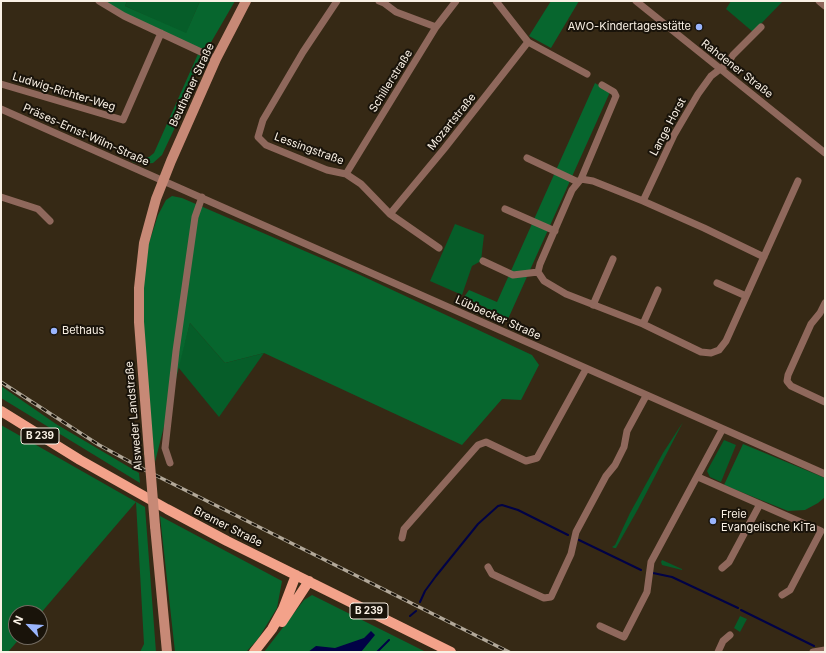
<!DOCTYPE html>
<html>
<head>
<meta charset="utf-8">
<style>
	body { margin:0 }
	#map { position:relative; width:826px; height:653px; overflow:hidden; background:#362915; font-family:Inter,sans-serif }
	canvas { display:block }
	.frame { position:absolute; inset:0; border:2px solid #f9f0e4; pointer-events:none }
	.north { position:absolute; left:8px; top:605px; width:40px; height:40px; box-sizing:border-box; background:#19130a; border:1px solid #736b61; border-radius:50%; rotate:295deg; font-size:11px; font-weight:700; line-height:16px; text-align:center; color:#f9f0e4 }
	.north::after { content:''; display:block; margin:auto; width:14px; height:18px; background:#9ab5fd; clip-path:polygon(50% 0,100% 100%,50% 72%,0 100%) }
</style>
</head>
<body>
<div id="map">
<canvas width="826" height="653"></canvas>
<div class="frame"></div>
<div class="north">N</div>
</div>
<script>
const c = document.querySelector('canvas').getContext('2d');
c.lineJoin = 'round';
function fill(path, color) { c.fillStyle = color; c.fill(path, 'evenodd'); }
const toPath = rows => new Path2D(rows.map(r => 'M' + r).join(''));
function strokePath(path, color, width, dash) { c.strokeStyle = color; c.lineWidth = width; c.lineCap = dash ? 'butt' : 'round'; c.setLineDash(dash || []); c.stroke(path); }
function write(font, color, halo, rows, align = 'center') {
  c.font = font + ' Inter,sans-serif'; c.lineWidth = 4; c.setLineDash([]); c.textBaseline = 'middle'; c.strokeStyle = halo; c.fillStyle = color; for (const [text, x, y, turn = 0] of rows) {
    c.save(); c.translate(x, y); c.rotate((+turn || 0) * Math.PI / 180); c.textAlign = isNaN(turn) ? turn : align; if (halo) c.strokeText(text, 0, 0); c.fillText(text, 0, 0); c.restore();
  }
}
const green = toPath([
	[127,1,200,1,186,34,125,6],
	[731,1,783,1,753,32,726,9],
	[455,224,484,235,481,261,472,266,462,295,430,281],
	[190,323,225,363,264,353,219,417,178,367],
	[683,422,638,509,616,548,614,548,612,547,615,545,630,513,663,453],
	[724,440,736,445,721,482,710,477,707,471],
	[662,560,682,569,682,570,662,565,661,562],
	[740,616,747,619,740,632,734,628]
]);
const forest = toPath([
	[105,1,127,1,125,6,186,33,200,1,235,1,206,51,124,14],
	[551,1,579,1,551,48,529,36],
	[198,54,202,57,191,83,186,104,162,155,153,163,143,164,132,162,135,157,149,157,154,153],
	[595,83,610,92,508,319,464,297,469,290,497,302],
	[172,196,182,198,358,274,532,355,539,365,521,400,502,399,462,445,264,353,225,363,190,323,155,462,141,322,141,285,148,246,158,215,166,200],
	[1,386,56,424,139,473,140,483,1,398],
	[1,425,145,507,156,652,140,652,144,644,136,502,40,614,16,613,16,637,21,637,8,652,1,652],
	[743,444,825,478,825,497,818,503,805,510,788,511,724,485],
	[160,516,282,581,277,608,258,639,246,652,175,652],
	[312,595,426,652,264,652,304,600]
]);
const water = toPath([
	[371,631,375,635,361,652,308,652,316,646,335,648,364,638]
]);
const stream = toPath([
	[579,540,641,570],
	[653,573,672,577,738,608],
	[420,602,425,591,436,576,478,524,498,506,502,505,518,510,568,535],
	[741,610,814,646],
	[410,616,416,611],
	[377,652,389,640]
]);
const minor = toPath([
	[99,1,124,16,216,59],
	[337,1,303,52,263,120,258,137,266,145,327,170,346,174,361,184,390,214,439,248],
	[379,1,384,3,396,12,436,27],
	[636,1,825,153],
	[819,1,825,6],
	[528,42,587,74],
	[1,84,123,120,161,33],
	[602,85,614,92,616,96,581,179,572,190,540,264,538,272,544,281,566,294,643,324,701,352,711,353,719,350,726,341,798,181],
	[1,109,825,474],
	[527,158,578,182],
	[346,174,436,27,456,1],
	[581,179,593,181,643,201,704,228,764,257],
	[1,197,38,209,50,221],
	[643,201,674,135,698,94,711,76,728,63,733,55,761,27],
	[505,209,555,231],
	[390,214,444,149,528,42,496,1],
	[483,261,513,275,538,272],
	[717,283,746,296],
	[825,303,820,313,811,324,788,375,787,381,791,386,825,402],
	[593,305,613,259],
	[643,324,658,290],
	[170,463,165,448,176,351,195,217,202,197],
	[698,477,821,531,790,590,782,595],
	[402,538,404,529,478,445,486,442,526,461,537,458,586,369],
	[488,567,492,574,544,598,551,597,571,554,576,532,606,476,615,465,624,447,627,431,646,396],
	[722,568,729,562,760,504],
	[600,626,624,637,647,592,651,562,722,430],
	[718,652,723,641,730,635],
	[813,652,825,650]
]);
const secondary = toPath([
	[149,452,139,322,139,288,144,243,156,199,171,161,216,59,246,1],
	[155,526,167,652]
]);
const primary = toPath([
	[1,411,80,460,167,509,227,541,451,652],
	[282,622,309,581],
	[254,652,272,629,283,609,296,575]
]);
const rail = toPath([
	[1,382,99,445,147,471,509,652]
]);
const secondaryBridge = toPath([
	[149,452,155,526]
]);
const markers = [
	[699,27,4,"#9ab5fd"],
	[54,331,4,"#9ab5fd"],
	[713,521,4,"#9ab5fd"]
];
const shields = [
	[40,436,38],
	[369,611,38]
];
const shieldNames = [
	["B 239",40,436],
	["B 239",369,611]
];
const poiNames = [
	["AWO-Kindertagesstätte",691,27,"right"],
	["Bethaus",62,331],
	["Freie",721,515],
	["Evangelische KiTa",721,528]
];
const streetNames = [
	["Rahdener Straße",737,69,38],
	["Schillerstraße",391,81,-58],
	["Beuthener Straße",192,85,-65],
	["Ludwig-Richter-Weg",64,92,17],
	["Mozartstraße",452,122,-51],
	["Lange Horst",668,127,-62],
	["Präses-Ernst-Wilm-Straße",86,135,24],
	["Lessingstraße",309,149,20],
	["Lübbecker Straße",498,318,24],
	["Alsweder Landstraße",134,416,-95],
	["Bremer Straße",228,527,27]
];
fill(green, '#065d29');
fill(forest, '#07662e');
fill(water, '#010246');
strokePath(stream, '#010246', 2);
strokePath(minor, '#8f685c', 7);
strokePath(secondary, '#c78976', 10);
strokePath(primary, '#f3a28a', 10);
strokePath(rail, '#b2a899', 3.5);
strokePath(rail, '#19130a', 2, [6]);
strokePath(secondaryBridge, '#c78976', 10);
for (const [x, y, r, color] of markers) { const dot = new Path2D(); dot.arc(x, y, r, 0, 2 * Math.PI); c.fillStyle = color; c.fill(dot); strokePath(dot, '#19130a', 1.5); }
for (const [x, y, w] of shields) { const box = new Path2D(); box.roundRect(x - w / 2, y - 8, w, 16, 3); c.fillStyle = '#19130a'; c.fill(box); strokePath(box, '#f9f0e4', 1); }
write('bold 10px', '#f9f0e4', null, shieldNames);
write('11px', '#f9f0e4', '#19130a', poiNames, 'left');
write('11px', '#f9f0e4', '#19130a', streetNames);
</script>
</body>
</html>
